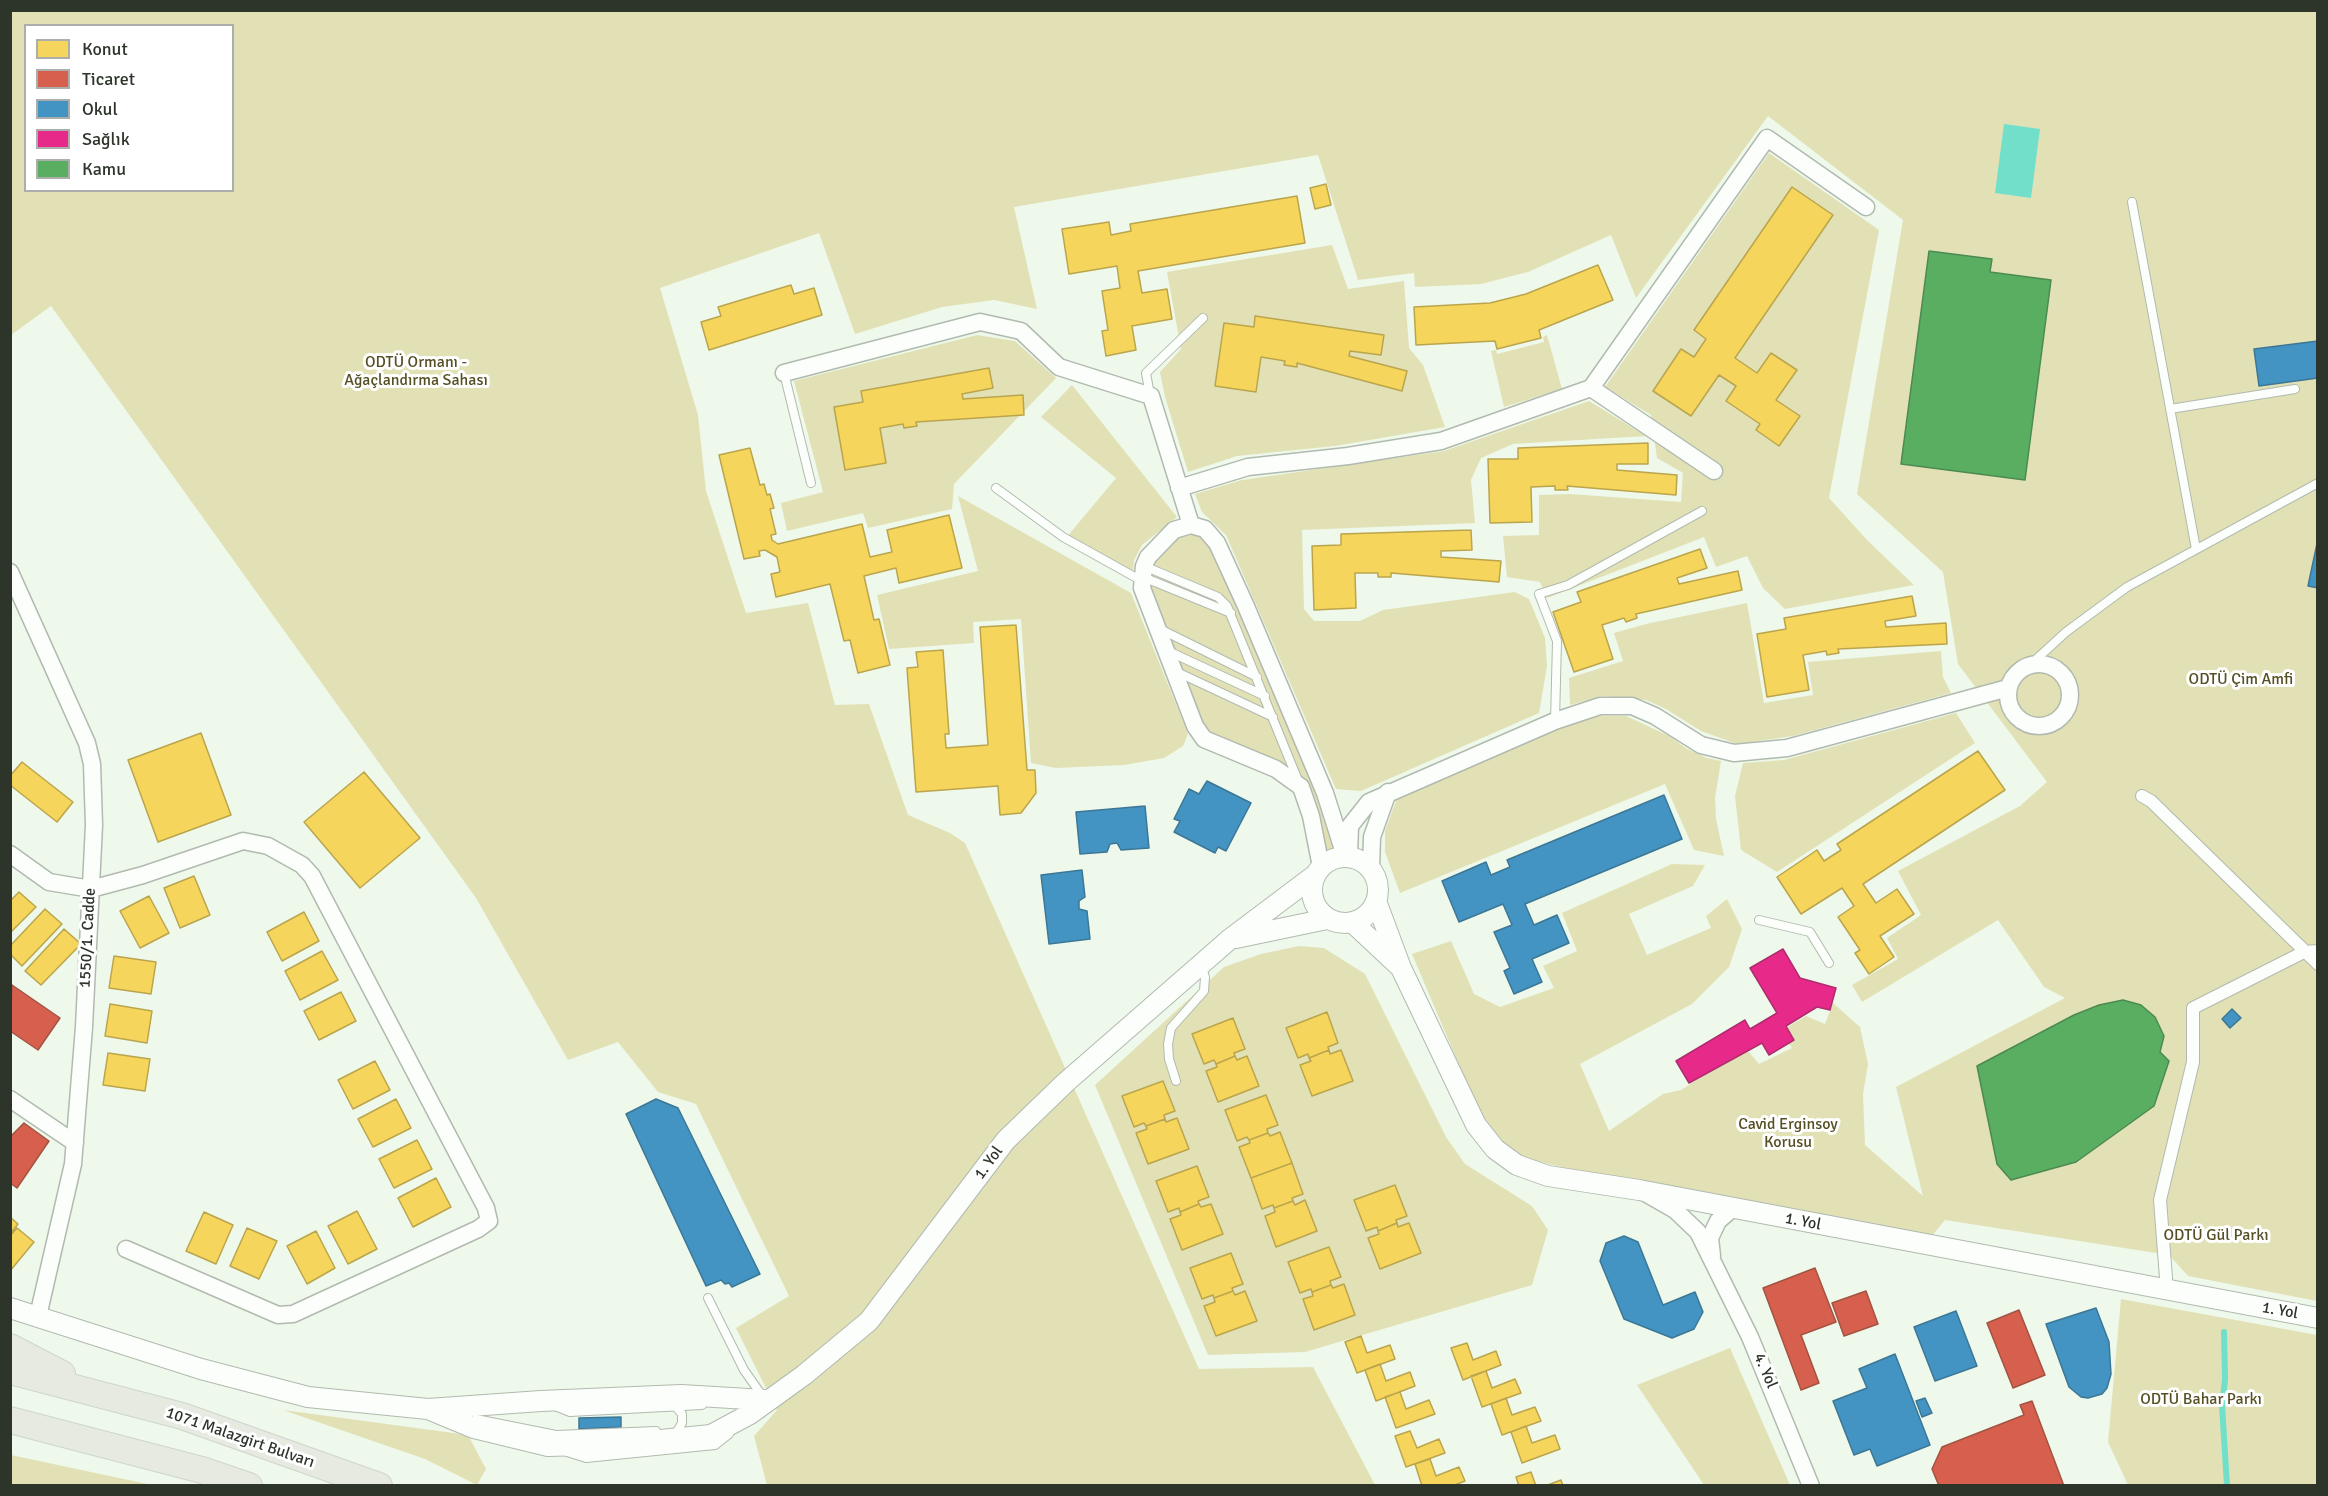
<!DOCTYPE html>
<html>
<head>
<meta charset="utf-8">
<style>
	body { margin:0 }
	#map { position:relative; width:2328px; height:1496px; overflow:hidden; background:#eef9eb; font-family:Signika,sans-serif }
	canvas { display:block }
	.frame { position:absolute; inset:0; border:12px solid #2d352b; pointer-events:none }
	.legend { position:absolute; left:24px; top:24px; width:210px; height:168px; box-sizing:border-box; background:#fff; border:2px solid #abaeaa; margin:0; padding:8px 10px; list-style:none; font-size:18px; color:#2d352b }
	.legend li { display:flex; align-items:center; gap:12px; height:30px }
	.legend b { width:30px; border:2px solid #abaeaa }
</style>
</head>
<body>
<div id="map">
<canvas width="2328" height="1496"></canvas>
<div class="frame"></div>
<ul class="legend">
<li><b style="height:16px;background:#f6d55c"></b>Konut</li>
<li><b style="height:16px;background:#d6604d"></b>Ticaret</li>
<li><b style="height:16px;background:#4393c3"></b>Okul</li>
<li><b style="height:16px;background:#e7298a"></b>Sağlık</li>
<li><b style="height:16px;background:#5aae61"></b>Kamu</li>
</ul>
</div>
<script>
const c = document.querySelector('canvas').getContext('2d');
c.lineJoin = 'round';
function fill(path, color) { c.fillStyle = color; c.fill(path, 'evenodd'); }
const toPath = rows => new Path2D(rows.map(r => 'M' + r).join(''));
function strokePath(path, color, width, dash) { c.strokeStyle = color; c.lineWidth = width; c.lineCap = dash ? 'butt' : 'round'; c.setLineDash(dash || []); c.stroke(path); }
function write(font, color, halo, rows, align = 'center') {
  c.font = font + ' Signika,sans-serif'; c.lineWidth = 6; c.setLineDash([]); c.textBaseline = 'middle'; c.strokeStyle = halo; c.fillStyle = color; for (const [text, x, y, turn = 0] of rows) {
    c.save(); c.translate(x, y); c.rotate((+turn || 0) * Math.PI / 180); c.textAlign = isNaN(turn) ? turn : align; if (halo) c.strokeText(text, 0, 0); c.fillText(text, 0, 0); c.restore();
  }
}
const green = toPath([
	[11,11,2317,11,2317,1301,2188,1276,2169,1255,1945,1220,1930,1238,1581,1172,1513,1155,1493,1134,1468,1086,1412,954,1451,941,1474,994,1500,1007,1554,988,1543,966,1577,951,1562,913,1672,864,1705,865,1693,886,1629,914,1647,955,1711,928,1706,916,1727,899,1742,929,1729,967,1692,1004,1580,1064,1609,1131,1663,1094,1681,1090,1735,1055,1747,1050,1759,1064,1792,1048,1781,1031,1806,1016,1825,1024,1833,1003,1860,1027,1868,1064,1863,1094,1865,1145,1923,1196,1896,1087,2065,998,2044,987,1998,920,1862,1002,1852,985,1898,959,1887,938,1921,915,1898,871,2020,806,2047,782,1958,664,1943,572,1857,494,1903,220,1768,116,1636,298,1611,235,1528,272,1481,284,1415,287,1414,273,1358,280,1318,155,1014,207,1037,309,994,300,942,307,855,334,819,233,660,288,698,415,706,491,746,613,808,603,835,705,869,704,908,815,950,833,965,843,1199,1369,1313,1367,1375,1485,767,1485,754,1436,777,1410,736,1328,789,1296,696,1104,658,1092,618,1042,568,1060,476,898,51,306,11,335],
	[26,26,232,26,232,190,26,190],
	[1769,153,1879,230,1829,498,1868,541,1914,585,1785,609,1763,588,1747,556,1716,567,1704,537,1547,598,1540,582,1507,577,1503,536,1539,535,1539,495,1570,494,1681,502,1683,473,1657,458,1651,415,1605,387],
	[1332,245,1348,289,1404,281,1409,348,1423,365,1445,427,1335,446,1237,456,1188,472,1165,397,1160,372,1181,349,1167,272],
	[977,335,1015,341,1056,378,954,484,952,509,868,528,863,513,787,531,781,503,823,492,794,381],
	[1547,335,1562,389,1504,407,1491,351,1496,350,1497,354,1544,342,1543,337],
	[1072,385,1177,517,1142,545,1134,560,1133,575,1066,538,1116,478,1041,417],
	[1589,401,1646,436,1513,444,1481,458,1471,480,1475,523,1302,530,1304,609,1314,621,1360,621,1383,610,1515,592,1529,599,1545,638,1547,666,1539,713,1361,791,1336,789,1226,535,1202,512,1195,494,1242,480,1444,451],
	[958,496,1131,593,1188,734,1183,746,1164,758,1124,765,1056,768,1031,763,1021,619,973,622,974,643,889,649,877,595,978,571],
	[1205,529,1345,856,1327,862,1301,787,1195,726,1144,566,1159,543],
	[1747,603,1764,703,1813,695,1808,662,1941,651,1943,677,1951,693,1793,736,1737,744,1701,731,1666,709,1646,700,1603,696,1570,705,1569,678,1623,661,1614,633,1646,624],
	[1956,713,1975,743,1777,872,1741,850,1735,796,1743,763,1784,760],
	[1600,716,1626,716,1669,736,1687,749,1707,758,1721,761,1715,798,1716,819,1724,856,1694,850,1665,784,1400,893,1385,852,1385,831,1397,798,1573,722],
	[1299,946,1324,948,1365,974,1446,1137,1465,1164,1532,1206,1548,1230,1532,1285,1305,1352,1208,1355,1095,1085,1224,967,1261,954],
	[2121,1299,2317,1335,2317,1485,2128,1485,2108,1442],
	[1730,1348,1790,1485,1704,1485,1637,1385],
	[283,1410,468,1435,486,1469,477,1485,425,1459],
	[11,1455,152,1485,155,1485,11,1485]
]);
const water = toPath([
	[2004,124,2040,129,2031,198,1995,193]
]);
const homes = toPath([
	[1326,184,1331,205,1315,209,1310,188,1326,184],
	[1792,187,1833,215,1735,358,1757,373,1771,353,1797,370,1776,400,1800,416,1779,446,1756,430,1760,424,1726,401,1736,386,1719,375,1691,416,1653,391,1681,349,1694,357,1706,339,1694,330,1792,187],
	[1297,196,1305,243,1138,271,1142,293,1167,289,1172,319,1132,326,1136,350,1106,356,1102,331,1108,330,1102,291,1120,288,1117,266,1069,274,1062,229,1109,222,1111,235,1131,231,1130,224,1297,196],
	[1598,265,1613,300,1539,330,1541,338,1497,349,1495,341,1416,345,1414,307,1490,303,1526,294,1598,265],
	[791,285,794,294,814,288,822,315,709,350,701,322,721,316,718,307,791,285],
	[1255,316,1384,335,1381,355,1350,351,1349,356,1407,371,1402,391,1297,363,1297,367,1284,365,1285,361,1261,357,1256,392,1215,386,1224,323,1254,327,1255,316],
	[989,368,993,388,962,394,963,399,1023,395,1024,415,916,422,917,426,904,428,903,424,880,428,886,463,845,470,834,407,863,402,861,391,989,368],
	[1648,443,1648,464,1617,464,1617,470,1677,475,1676,495,1567,486,1568,490,1555,490,1555,486,1531,487,1532,522,1490,523,1488,459,1518,459,1518,448,1648,443],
	[750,448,760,485,764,484,767,495,770,494,774,508,770,509,776,534,771,535,772,540,778,544,862,524,870,557,892,552,887,530,949,515,962,568,899,583,896,568,864,576,874,620,879,619,890,665,858,673,850,640,844,641,830,584,776,597,771,574,780,572,777,557,765,550,759,551,760,556,744,559,719,455,750,448],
	[1471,530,1472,550,1441,551,1441,557,1501,561,1499,582,1391,573,1391,577,1378,577,1378,573,1355,573,1356,608,1314,610,1312,546,1341,545,1341,534,1471,530],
	[1700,549,1707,568,1677,578,1679,584,1738,571,1742,590,1636,614,1637,618,1626,622,1624,618,1602,625,1613,659,1574,672,1553,612,1581,602,1577,592,1700,549],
	[1912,596,1916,616,1885,621,1886,627,1946,623,1947,644,1838,649,1839,653,1827,655,1826,651,1803,655,1809,690,1767,697,1757,634,1786,629,1784,618,1912,596],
	[1016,625,1027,770,1035,770,1036,793,1021,813,1000,815,998,786,916,792,907,668,918,667,916,652,943,650,949,734,945,734,946,748,988,745,980,627,1016,625],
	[201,733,231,815,158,842,128,760,201,733],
	[1978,751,2005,790,1863,884,1876,903,1897,889,1914,914,1880,936,1894,957,1869,974,1855,953,1860,950,1838,917,1854,906,1842,888,1801,914,1777,877,1817,850,1824,861,1841,850,1837,844,1978,751],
	[22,762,73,802,57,822,10,785,10,776,22,762],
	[364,772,420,838,360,888,304,822,364,772],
	[194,876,210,915,180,928,164,888,194,876],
	[19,892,36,907,10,933,10,901,19,892],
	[149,896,169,933,140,948,120,911,149,896],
	[45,909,62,924,22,966,10,954,10,946,45,909],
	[304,912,319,941,282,961,267,932,304,912],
	[64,929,81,944,41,985,25,971,64,929],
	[322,951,338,980,300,1000,285,971,322,951],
	[114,956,156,962,151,994,109,988,114,956],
	[341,992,356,1021,319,1040,304,1011,341,992],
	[110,1004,152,1011,147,1043,105,1036,110,1004],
	[1327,1012,1338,1043,1328,1047,1329,1050,1309,1058,1308,1054,1298,1058,1286,1028,1327,1012],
	[1233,1018,1245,1049,1234,1053,1235,1056,1216,1064,1214,1060,1204,1064,1192,1034,1233,1018],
	[1329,1050,1330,1054,1341,1050,1353,1081,1312,1096,1300,1065,1311,1061,1309,1058,1329,1050],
	[108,1053,150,1059,145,1091,103,1085,108,1053],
	[1235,1056,1237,1060,1247,1056,1259,1086,1218,1102,1206,1071,1217,1067,1216,1064,1235,1056],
	[375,1061,390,1090,353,1109,338,1080,375,1061],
	[1163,1081,1175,1111,1164,1115,1165,1119,1146,1126,1144,1123,1134,1127,1122,1096,1163,1081],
	[1266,1095,1278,1125,1267,1129,1268,1133,1249,1140,1247,1137,1237,1141,1225,1110,1266,1095],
	[396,1099,411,1128,373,1147,358,1119,396,1099],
	[1177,1118,1189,1149,1148,1164,1136,1133,1147,1129,1146,1126,1165,1119,1166,1122,1177,1118],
	[1280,1132,1292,1163,1251,1178,1239,1147,1250,1143,1249,1140,1268,1133,1270,1136,1280,1132],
	[417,1140,432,1169,394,1188,379,1159,417,1140],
	[1292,1163,1303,1194,1292,1198,1293,1201,1274,1208,1273,1205,1262,1209,1251,1178,1292,1163],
	[1197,1166,1209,1197,1198,1201,1199,1204,1180,1212,1179,1208,1168,1212,1156,1181,1197,1166],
	[436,1178,451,1207,413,1227,398,1198,436,1178],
	[1395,1185,1407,1216,1396,1220,1397,1223,1378,1231,1377,1227,1366,1231,1354,1200,1395,1185],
	[1305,1200,1317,1231,1276,1247,1265,1216,1275,1212,1274,1208,1293,1201,1295,1205,1305,1200],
	[1199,1204,1201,1207,1211,1204,1223,1234,1182,1250,1170,1219,1181,1215,1180,1212,1199,1204],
	[357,1211,377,1249,348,1264,328,1226,357,1211],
	[204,1212,233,1225,216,1264,186,1251,204,1212],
	[10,1217,18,1224,10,1234,10,1217],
	[1397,1223,1398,1227,1409,1223,1421,1253,1380,1269,1368,1238,1379,1234,1378,1231,1397,1223],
	[17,1228,34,1242,10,1271,10,1236,17,1228],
	[247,1228,277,1241,259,1279,230,1266,247,1228],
	[316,1231,335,1268,307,1284,287,1246,316,1231],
	[1329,1247,1341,1277,1330,1281,1331,1285,1312,1292,1311,1289,1300,1293,1288,1262,1329,1247],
	[1231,1253,1243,1284,1232,1288,1233,1291,1214,1298,1213,1295,1202,1299,1190,1268,1231,1253],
	[1344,1284,1355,1315,1314,1330,1303,1299,1313,1296,1312,1292,1331,1285,1333,1288,1344,1284],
	[1233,1291,1235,1295,1245,1291,1257,1321,1216,1336,1204,1306,1215,1302,1214,1298,1233,1291],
	[1361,1336,1367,1353,1390,1345,1395,1359,1357,1373,1345,1342,1361,1336],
	[1467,1343,1473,1360,1496,1351,1501,1365,1463,1380,1451,1348,1467,1343],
	[1380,1364,1386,1381,1410,1372,1415,1386,1376,1401,1365,1370,1380,1364],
	[1486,1371,1492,1388,1515,1379,1521,1393,1482,1407,1471,1376,1486,1371],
	[1400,1392,1406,1409,1429,1400,1435,1414,1396,1428,1385,1397,1400,1392],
	[1506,1398,1512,1415,1535,1407,1541,1421,1502,1435,1491,1404,1506,1398],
	[1526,1426,1532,1443,1555,1435,1560,1449,1522,1463,1511,1432,1526,1426],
	[1410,1431,1417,1448,1439,1439,1445,1453,1406,1467,1395,1436,1410,1431],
	[1430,1459,1436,1476,1459,1467,1465,1481,1452,1486,1422,1486,1415,1464,1430,1459],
	[1531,1472,1536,1486,1519,1486,1516,1477,1531,1472],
	[1561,1480,1563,1486,1545,1486,1561,1480]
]);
const shops = toPath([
	[12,985,60,1018,38,1050,10,1031,12,985],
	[24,1123,49,1141,17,1188,10,1183,10,1137,24,1123],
	[1815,1268,1836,1322,1801,1335,1819,1383,1801,1390,1763,1288,1815,1268],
	[1866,1291,1878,1324,1844,1336,1832,1303,1866,1291],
	[2019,1310,2045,1375,2013,1388,1987,1323,2019,1310],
	[2032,1401,2064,1486,1939,1486,1932,1469,1942,1447,2024,1415,2020,1405,2032,1401]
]);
const schools = toPath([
	[2318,341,2318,378,2259,386,2254,349,2318,341],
	[2318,539,2318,588,2308,586,2318,539],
	[1207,781,1251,803,1226,851,1218,847,1215,853,1174,832,1180,821,1174,819,1189,789,1199,794,1207,781],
	[1664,795,1682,839,1525,904,1534,925,1557,915,1569,943,1532,959,1542,982,1514,994,1504,971,1510,968,1494,932,1512,925,1503,904,1459,922,1442,881,1486,862,1491,875,1510,867,1507,860,1664,795],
	[1145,806,1149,848,1121,850,1117,843,1110,844,1107,852,1080,854,1076,812,1145,806],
	[1082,870,1085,897,1079,901,1079,909,1087,911,1090,939,1049,944,1041,875,1082,870],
	[2232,1009,2241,1018,2230,1028,2222,1019,2232,1009],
	[656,1099,678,1108,760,1274,732,1287,729,1283,725,1284,721,1280,706,1286,626,1114,656,1099],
	[1624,1236,1638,1242,1663,1305,1695,1292,1703,1312,1694,1329,1672,1338,1624,1319,1600,1261,1606,1243,1624,1236],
	[2096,1308,2109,1342,2111,1374,2107,1388,2102,1394,2088,1398,2081,1397,2069,1387,2046,1324,2096,1308],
	[1956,1311,1977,1366,1935,1381,1914,1327,1956,1311],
	[1895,1354,1930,1445,1877,1466,1870,1449,1854,1455,1833,1401,1867,1388,1859,1369,1895,1354],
	[1925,1398,1932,1413,1922,1417,1916,1401,1925,1398],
	[621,1417,621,1427,579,1429,579,1418,621,1417]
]);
const health = toPath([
	[1783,949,1800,978,1836,988,1830,1010,1817,1007,1786,1026,1794,1040,1769,1055,1762,1043,1689,1083,1676,1061,1745,1020,1750,1029,1777,1013,1750,968,1783,949]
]);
const public = toPath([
	[1929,251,1992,259,1990,272,2051,280,2025,480,1901,464,1929,251],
	[2123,1000,2141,1005,2155,1017,2164,1036,2160,1052,2169,1061,2154,1106,2076,1162,2011,1180,1997,1164,1977,1066,2074,1015,2099,1005,2123,1000]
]);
const stream = toPath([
	[2224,1332,2225,1380,2222,1405,2227,1486]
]);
const service = toPath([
	[2132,202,2196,549],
	[784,373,811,483],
	[1150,395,1146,373,1203,318],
	[2170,409,2295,389],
	[996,488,1063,537,1142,581],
	[1144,566,1218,597,1227,606,1299,783],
	[1143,577,1231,613],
	[1160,629,1257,677],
	[1168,651,1265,696],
	[2030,665,2066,632,2127,587,2318,483],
	[1177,672,1273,717],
	[1555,721,1557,641,1539,594,1568,585,1702,511],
	[1759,920,1810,932,1829,963],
	[1176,1081,1169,1059,1168,1044,1171,1028,1204,991,1205,977,1201,965],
	[708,1298,744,1370,763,1397],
	[555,1406,570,1412,702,1405],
	[675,1406,682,1414,682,1423,678,1430],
	[476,1419,556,1435,656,1431],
	[567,1452,586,1458,715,1445,729,1434]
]);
const pedestrian = toPath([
	[2142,796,2151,801,2318,964],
	[2167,1291,2160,1200,2193,1062,2193,1008,2304,952,2318,951]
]);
const minor = toPath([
	[784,373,980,322,1021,331,1059,367,1151,396,1191,525],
	[1591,388,1714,471],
	[1179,488,1248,467,1348,456,1441,441,1591,388,1767,138,1866,207],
	[10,572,87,743,92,764,94,825,84,1027,73,1164,38,1316],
	'2008 695a31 31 0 1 1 62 0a31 31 0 1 1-62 0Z',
	[10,854,49,882,91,889,143,875,243,841,268,846,302,865,312,876,486,1208,489,1221,478,1229,293,1314,278,1315,126,1249],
	[1349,854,1350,826,1369,802,1555,721,1600,706,1632,706,1655,716,1701,745,1734,753,1787,748,2008,688],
	[1321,867,1311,816,1301,787,1276,769,1204,739,1195,726,1142,588,1144,566,1148,557,1174,530,1191,525,1205,529,1217,543,1245,604,1325,793,1345,856],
	[1371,869,1372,837,1388,792],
	[10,1099,75,1143],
	[1647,1194,1675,1210,1698,1232,1750,1337,1811,1486],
	[1712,1256,1710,1238,1718,1221,1733,1208]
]);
const tertiary = toPath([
	'1312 890a33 33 0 1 1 66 0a33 33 0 1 1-66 0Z',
	[1376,901,1401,968,1476,1125,1495,1149,1517,1165,1548,1176,1639,1190,2318,1318],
	[1352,922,1399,966],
	[1236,938,1327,919],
	[10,1308,201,1369,308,1397,428,1409,541,1401,681,1395,765,1400],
	[428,1409,474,1428,548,1446,620,1444,711,1435,750,1414,804,1375,869,1321,1006,1140,1065,1083,1230,939,1315,875]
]);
const primary = toPath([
	[10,1347,62,1374],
	[10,1371,182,1416,379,1486],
	[10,1420,202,1470,249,1486]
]);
const parkNames = [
	["ODTÜ Ormanı -",416,363],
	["Ağaçlandırma Sahası",416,381],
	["ODTÜ Çim Amfi",2241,680],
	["Cavid Erginsoy",1788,1125],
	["Korusu",1788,1143],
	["ODTÜ Gül Parkı",2216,1236],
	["ODTÜ Bahar Parkı",2201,1400]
];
const streetNames = [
	["1550/1. Cadde",88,938,-87],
	["1. Yol",989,1163,-54],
	["1. Yol",1803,1222,11],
	["1. Yol",2280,1311,10],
	["4. Yol",1765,1371,67],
	["1071 Malazgirt Bulvarı",240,1438,19]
];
fill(green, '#e2e1b6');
fill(water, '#71dfca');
fill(homes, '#f6d55c');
strokePath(homes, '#baa54d', 1.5);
fill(shops, '#d6604d');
strokePath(shops, '#a35343', 1.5);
fill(schools, '#4393c3');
strokePath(schools, '#3c7795', 1.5);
fill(health, '#e7298a');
strokePath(health, '#af2d6e', 1.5);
fill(public, '#5aae61');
strokePath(public, '#4c8a51', 1.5);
strokePath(stream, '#71dfca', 6);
strokePath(service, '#b1baae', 10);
strokePath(pedestrian, '#b1baae', 14);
strokePath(minor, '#b1baae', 19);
strokePath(tertiary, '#b1baae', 22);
strokePath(primary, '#cfd4cd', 28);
strokePath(service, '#fcfefc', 8);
strokePath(pedestrian, '#fcfefc', 12);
strokePath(minor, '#fcfefc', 16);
strokePath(tertiary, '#fcfefc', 20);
strokePath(primary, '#e6eae1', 26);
write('16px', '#564f23', '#fff', parkNames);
write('16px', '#2d352b', '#fff', streetNames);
</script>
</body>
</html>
